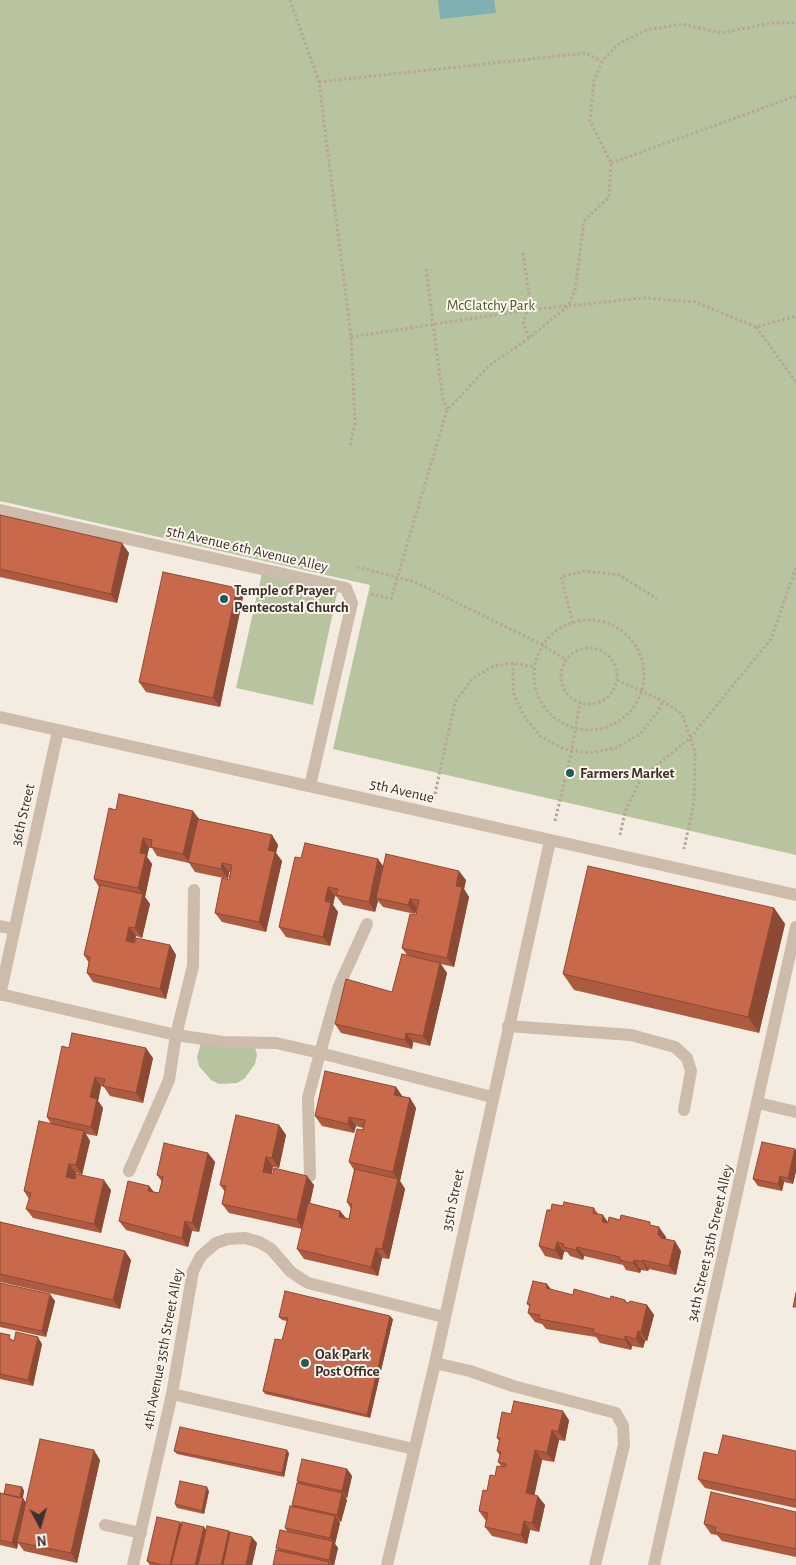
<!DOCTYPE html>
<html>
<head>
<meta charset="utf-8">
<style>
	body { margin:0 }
	#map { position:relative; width:796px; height:1565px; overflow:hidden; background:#f4ebe1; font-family:"Alegreya Sans",sans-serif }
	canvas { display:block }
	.north { position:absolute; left:15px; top:1500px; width:50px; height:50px; -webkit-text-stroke:4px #fbf5ee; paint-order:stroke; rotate:174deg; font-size:14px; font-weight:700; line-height:20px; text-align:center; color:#3b302b }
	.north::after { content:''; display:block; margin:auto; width:18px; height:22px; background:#3b302b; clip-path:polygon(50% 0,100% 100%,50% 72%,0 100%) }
</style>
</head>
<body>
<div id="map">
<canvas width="796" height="1565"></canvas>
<div class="north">N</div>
</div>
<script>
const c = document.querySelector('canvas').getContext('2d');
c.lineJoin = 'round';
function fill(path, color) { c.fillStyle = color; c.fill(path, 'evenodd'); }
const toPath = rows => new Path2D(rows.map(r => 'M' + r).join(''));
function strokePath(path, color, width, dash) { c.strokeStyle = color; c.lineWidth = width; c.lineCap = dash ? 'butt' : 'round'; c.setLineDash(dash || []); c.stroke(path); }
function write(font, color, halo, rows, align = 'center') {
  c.font = font + ' "Alegreya Sans",sans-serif'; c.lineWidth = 4; c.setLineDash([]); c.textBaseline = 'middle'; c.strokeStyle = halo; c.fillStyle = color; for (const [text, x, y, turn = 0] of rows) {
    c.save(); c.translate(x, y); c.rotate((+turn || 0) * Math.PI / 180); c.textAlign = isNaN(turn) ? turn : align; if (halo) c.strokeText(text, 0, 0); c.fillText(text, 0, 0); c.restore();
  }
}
const green = toPath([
	[0,0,796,0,796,855,333,749,370,585,0,501],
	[262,573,338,589,313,705,236,688],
	[202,1040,254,1043,257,1055,255,1064,245,1078,237,1083,219,1084,211,1080,199,1066,197,1057]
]);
const water = toPath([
	[438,0,494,0,496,13,440,19]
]);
const path = toPath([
	[290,0,319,82,351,337,355,422,350,445],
	[319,82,586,53,602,62],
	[611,163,796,96],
	[523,253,530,301,523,323,529,338],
	[426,269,443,400,447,410],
	[756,327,796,382],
	[351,337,527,310,644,298,695,302,756,327,796,316],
	[357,567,415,582,543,645,566,660],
	[371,594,391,599,447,410,490,365,529,338,568,306,575,290,584,221,609,197,611,163,590,121,594,80,602,62,617,45,646,30,682,24,721,33,772,23,796,23],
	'534 675a55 55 0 1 1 110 0a55 55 0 1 1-110 0Z',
	[573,623,561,577,584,571,619,575,657,599],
	'561 676a28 28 0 1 1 56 0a28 28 0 1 1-56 0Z',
	[513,663,513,691,523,715,540,736,564,749,590,753,616,748,640,734,657,713,663,701],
	[617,680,663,701,682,714,695,751,694,802,684,849],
	[435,794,455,702,473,678,494,666,513,663,535,667],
	[555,821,572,750,580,702],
	[620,835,625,812,641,778,690,738,771,639,796,567]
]);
const minor = toPath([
	[0,510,346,588,352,603,310,786],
	[0,717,796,895],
	[0,926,14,929],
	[0,994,176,1035,193,966,194,890],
	[0,995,58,731],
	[508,1026,631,1035,675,1047,687,1058,691,1071,684,1110],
	[758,1103,796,1112],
	[129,1171,169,1080,176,1035,223,1042,276,1043,320,1053,339,986,367,924],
	[310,1176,308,1098,320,1053,492,1097],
	[435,1363,470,1371,513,1386,616,1413,623,1426,624,1445,595,1565],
	[172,1394,414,1449],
	[105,1525,141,1533],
	[133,1565,172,1394,193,1271,201,1256,216,1243,228,1239,245,1238,259,1242,271,1249,291,1272,308,1283,444,1317],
	[387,1565,435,1363,550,841],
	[654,1565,796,927]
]);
const wall = toPath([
	[0,515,129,553,117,603,0,577],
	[237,588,243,597,220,707,146,692,139,682],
	[116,810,199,819,272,835,278,845,276,853,282,861,266,932,222,922,215,913,229,880,230,872,229,872,228,879,195,872,189,863,157,856,152,848,149,848,147,857,152,864,145,897,150,904,142,938,136,936,134,943,170,945,176,955,166,999,93,982,87,973,89,963,84,955,99,887,94,879],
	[301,858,378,859,383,866,466,880,464,889,469,897,454,967,441,964,447,973,430,1046,413,1042,412,1049,341,1033,335,1024,392,992,407,955,402,948,416,915,417,908,415,914,383,907,378,901,375,912,343,905,337,897,335,896,333,905,338,912,330,946,286,937,279,927],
	[774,908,785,924,759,1033,574,990,563,974],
	[69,1048,153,1058,143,1103,110,1096,104,1087,101,1086,98,1101,103,1108,97,1136,86,1134,90,1141,82,1175,76,1173,75,1179,111,1190,101,1233,33,1218,26,1209,29,1199,24,1191,51,1124,47,1117],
	[396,1087,402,1097,410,1098,416,1108,400,1181,405,1189,389,1259,382,1258,378,1276,304,1259,297,1249,302,1229,229,1213,222,1204,225,1192,220,1185,279,1125,286,1135,279,1168,273,1167,272,1174,314,1185,310,1203,340,1211,346,1218,349,1219,351,1209,347,1202,354,1170,349,1162,363,1128,356,1126,354,1133,322,1126,315,1116],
	[796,1150,796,1171,793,1184,784,1182,782,1191,758,1186,753,1179],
	[208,1153,215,1162,199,1232,192,1231,188,1247,126,1230,119,1221,149,1186,154,1192,159,1193,162,1182,157,1175],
	[563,1206,594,1208,598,1214,608,1222,653,1226,666,1237,666,1239,681,1251,676,1275,649,1269,648,1271,641,1270,640,1273,626,1270,623,1265,584,1256,583,1260,570,1256,567,1252,564,1252,562,1260,545,1256,539,1246,551,1210],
	[0,1222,131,1260,120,1309,0,1282],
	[0,1283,55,1301,46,1337,0,1327],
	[551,1290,573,1295,610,1299,625,1300,627,1303,647,1305,654,1315,647,1341,645,1341,643,1348,632,1346,631,1350,600,1343,596,1337,546,1329,542,1324,535,1322,528,1313,530,1307,527,1304],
	[279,1317,393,1319,370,1418,265,1394,263,1391,282,1340,287,1321,282,1320],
	[0,1333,13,1340,42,1344,33,1386,0,1379],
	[511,1414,569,1420,565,1441,559,1440,554,1462,542,1460,534,1495,545,1505,539,1532,530,1530,527,1544,492,1536,485,1527,486,1521,479,1511,487,1491,501,1466,498,1462,500,1456,497,1451,499,1441,497,1438],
	[174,1451,289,1453,284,1477,177,1454],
	[796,1451,796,1508,705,1488,698,1479,718,1455],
	[100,1460,77,1563,24,1551,18,1543,17,1549,0,1545,0,1493,4,1494,22,1487,24,1491,23,1498,26,1503],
	[347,1469,352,1476,347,1498,345,1498,347,1500,341,1522,338,1521,340,1523,335,1544,338,1548,334,1565,273,1565,278,1550,276,1548,287,1531,285,1528,293,1507,292,1505,298,1483,297,1481],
	[209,1491,204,1514,177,1508,175,1504],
	[796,1512,796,1557,722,1541,717,1535,711,1534,704,1524],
	[180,1522,181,1524,204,1527,206,1530,230,1533,257,1543,252,1565,150,1565,147,1561]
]);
const shadedWall = toPath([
	[122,543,129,553,117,603,111,594],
	[237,588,243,597,220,707,213,698],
	[193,811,200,820,190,863,183,854],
	[272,835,278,845,276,853,282,861,266,932,259,922,268,850],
	[143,838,149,848,147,857,152,864,145,897,150,904,142,938,135,928,143,895,138,888,140,853],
	[378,859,385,869,376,898,378,901,375,912,369,902],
	[222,863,229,872,228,879,221,869],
	[459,871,466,880,464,889,469,897,454,967,447,958,456,886],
	[328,887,335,896,333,905,338,912,330,946,323,937,325,901],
	[410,899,417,908,415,914,408,905],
	[774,908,785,924,759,1033,748,1017],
	[129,927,136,936,132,951,126,941],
	[170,945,176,955,166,999,160,989],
	[440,963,447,973,430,1046,423,1036],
	[406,1033,413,1042,412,1049,405,1040],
	[146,1048,153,1058,143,1103,136,1093],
	[95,1077,101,1086,98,1101,103,1108,97,1136,91,1127,90,1097],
	[396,1087,403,1097,394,1095],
	[410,1098,416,1108,400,1181,405,1189,389,1259,382,1249,398,1180,393,1172],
	[349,1117,356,1126,354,1133,348,1124],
	[279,1125,286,1135,279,1168,272,1158],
	[84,1131,90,1141,82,1175,76,1165],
	[795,1149,796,1150,796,1171,793,1184,788,1178],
	[208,1153,215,1162,199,1232,192,1223],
	[266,1157,273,1167,270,1182,263,1172],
	[69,1164,76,1173,73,1187,66,1177],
	[307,1176,314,1185,304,1230,297,1220],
	[780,1176,784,1182,782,1191,778,1184],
	[104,1180,111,1190,101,1233,94,1224],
	[149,1186,156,1195,148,1191],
	[340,1211,347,1220,339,1217],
	[603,1215,610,1225,602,1222],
	[185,1221,192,1231,188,1247,182,1238],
	[659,1227,666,1237,665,1241,658,1235],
	[675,1241,681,1251,676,1275,669,1266],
	[557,1242,564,1252,562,1260,555,1250],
	[577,1247,584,1256,583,1260,576,1250],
	[376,1248,382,1258,378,1276,371,1267],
	[125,1251,131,1260,120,1309,113,1300],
	[634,1260,641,1270,640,1273,633,1263],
	[642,1260,649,1269,648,1271,642,1262],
	[547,1284,554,1293,546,1288],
	[50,1294,55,1301,46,1337,42,1331],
	[647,1305,654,1315,647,1341,641,1332],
	[390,1316,393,1319,370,1418,367,1415],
	[638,1331,645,1341,643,1348,636,1339],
	[625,1336,632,1346,631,1350,625,1340],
	[38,1337,42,1344,33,1386,28,1380],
	[563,1411,569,1420,565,1441,558,1432],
	[552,1430,559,1440,554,1462,547,1453],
	[94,1450,100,1460,77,1563,71,1553],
	[287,1450,289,1453,284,1477,282,1473],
	[535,1450,542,1460,533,1502,526,1493],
	[347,1469,352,1476,347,1498,342,1491],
	[22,1487,24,1491,21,1504,19,1500],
	[207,1487,209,1491,204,1514,202,1511],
	[342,1493,347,1500,341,1522,337,1515],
	[538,1496,545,1505,539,1532,532,1523],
	[23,1498,27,1505,17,1542,18,1543,17,1549,12,1543],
	[335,1516,340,1523,335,1544,338,1548,334,1565,332,1565,329,1560,333,1543,330,1538],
	[524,1521,530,1530,527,1544,521,1535],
	[180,1522,184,1529,176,1565,170,1565],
	[204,1527,208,1533,201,1565,195,1565],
	[229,1531,233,1538,227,1565,221,1565],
	[252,1537,257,1543,252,1565,246,1565]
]);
const building = toPath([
	[0,515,122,543,111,594,0,569,0,515],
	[163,572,237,588,213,698,139,682,163,572],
	[119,794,193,811,183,854,151,847,152,840,143,838,140,853,146,854,138,888,94,879,109,808,116,810,119,794],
	[198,819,272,835,268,850,275,852,259,922,215,913,222,878,229,880,232,865,222,863,221,869,188,862,198,819],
	[305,843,378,859,369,902,336,895,338,889,328,887,325,901,331,903,323,937,279,927,295,857,301,858,305,843],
	[386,854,459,871,456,886,462,887,447,958,402,948,410,914,416,915,419,900,410,899,408,905,376,898,386,854],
	[588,866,774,908,748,1017,563,974,588,866],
	[100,885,143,894,135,928,129,927,126,941,135,943,136,938,170,945,160,989,87,973,90,957,84,955,100,885],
	[402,954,440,963,423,1036,406,1033,405,1040,335,1024,346,979,392,992,402,954],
	[72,1033,146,1048,136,1093,103,1086,105,1079,95,1077,90,1097,97,1099,91,1127,47,1117,62,1046,69,1048,72,1033],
	[325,1071,396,1087,394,1095,410,1098,393,1172,349,1162,357,1129,363,1130,365,1120,349,1117,348,1124,315,1116,325,1071],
	[236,1115,279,1125,272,1158,266,1157,263,1172,273,1174,274,1168,307,1176,297,1220,222,1204,226,1186,220,1185,236,1115],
	[39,1121,84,1131,76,1165,69,1164,66,1177,75,1179,76,1174,104,1180,94,1224,26,1209,31,1193,24,1191,39,1121],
	[762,1142,795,1149,788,1178,780,1176,778,1184,753,1179,762,1142],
	[164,1143,208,1153,192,1223,185,1221,182,1238,119,1221,128,1181,149,1186,148,1191,159,1193,163,1177,157,1175,164,1143],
	[355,1169,398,1179,382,1249,376,1248,371,1267,297,1249,308,1203,340,1211,339,1217,349,1219,352,1204,347,1202,355,1169],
	[564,1202,594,1208,593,1213,603,1215,602,1222,608,1223,609,1217,620,1220,621,1215,650,1222,650,1225,659,1227,658,1235,661,1236,661,1238,675,1241,669,1266,642,1260,642,1262,634,1260,633,1263,619,1260,620,1257,577,1247,576,1250,563,1247,564,1244,557,1242,555,1250,539,1246,547,1210,551,1210,552,1204,563,1206,564,1202],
	[0,1222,125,1251,113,1300,0,1274,0,1222],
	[533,1281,547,1284,546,1288,573,1295,574,1289,610,1299,611,1296,625,1300,625,1302,629,1303,630,1301,647,1305,641,1332,638,1331,636,1339,625,1336,625,1340,593,1333,594,1329,539,1319,540,1315,528,1313,530,1304,527,1304,533,1281],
	[0,1283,50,1294,42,1331,0,1322,0,1283],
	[285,1291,390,1316,367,1415,263,1391,275,1339,282,1340,288,1318,279,1317,285,1291],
	[796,1293,796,1307,793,1307,796,1293],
	[16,1332,38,1337,28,1380,0,1374,0,1333,10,1335,9,1339,14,1341,16,1332],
	[514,1401,563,1411,558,1432,552,1430,547,1453,535,1450,526,1493,538,1496,532,1523,524,1521,521,1535,485,1527,488,1513,479,1511,483,1490,487,1491,490,1475,495,1476,497,1466,505,1467,506,1464,498,1462,501,1452,497,1451,500,1438,497,1438,502,1412,511,1414,514,1401],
	[180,1427,287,1450,282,1473,174,1451,180,1427],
	[723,1435,796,1451,796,1500,698,1479,704,1452,718,1455,723,1435],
	[40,1439,94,1450,71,1553,17,1542,40,1439],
	[302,1459,347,1469,342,1491,297,1481,302,1459],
	[180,1481,207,1487,202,1511,175,1504,180,1481],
	[297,1483,342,1493,337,1515,292,1505,297,1483],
	[6,1484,22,1487,20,1498,4,1494,6,1484],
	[711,1492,796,1512,796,1549,715,1532,716,1527,704,1524,711,1492],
	[0,1493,23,1498,12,1543,0,1540,0,1493],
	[290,1506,335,1516,330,1538,285,1528,290,1506],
	[157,1517,180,1522,170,1565,162,1565,147,1561,157,1517],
	[182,1522,204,1527,195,1565,171,1565,182,1522],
	[207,1526,229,1531,221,1565,198,1565,207,1526],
	[280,1530,333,1541,329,1560,276,1548,280,1530],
	[230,1532,252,1537,246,1565,223,1565,230,1532],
	[276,1550,329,1562,328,1565,273,1565,276,1550]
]);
const markers = [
	[224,599,5,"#1f5a5e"],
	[570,773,5,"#1f5a5e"],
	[305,1363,5,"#1f5a5e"]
];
const parkNames = [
	["McClatchy Park",491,305]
];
const streetNames = [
	["5th Avenue 6th Avenue Alley",247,549,13],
	["5th Avenue",402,791,13],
	["36th Street",23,815,-77],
	["35th Street",453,1200,-78],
	["34th Street 35th Street Alley",710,1243,-77],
	["4th Avenue 35th Street Alley",163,1349,-79]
];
const poiNames = [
	["Temple of Prayer",234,590],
	["Pentecostal Church",234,607],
	["Farmers Market",580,773],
	["Oak Park",315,1354],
	["Post Office",315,1371]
];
fill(green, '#b8c4a0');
fill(water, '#7fb0b2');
strokePath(path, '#b9a596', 3, [2.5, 2.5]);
strokePath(minor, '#cdbbac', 12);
fill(wall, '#ac5a40');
fill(shadedWall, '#8c4a34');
fill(building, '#c8694b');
strokePath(building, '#8c4a34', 1);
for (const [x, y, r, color] of markers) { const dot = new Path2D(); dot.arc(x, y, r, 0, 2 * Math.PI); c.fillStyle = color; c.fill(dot); strokePath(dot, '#fbf5ee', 2); }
write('15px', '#4a5a2e', '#fbf5ee', parkNames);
write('15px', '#3b302b', '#fbf5ee', streetNames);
write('bold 15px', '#3b302b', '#fbf5ee', poiNames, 'left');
</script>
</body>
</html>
